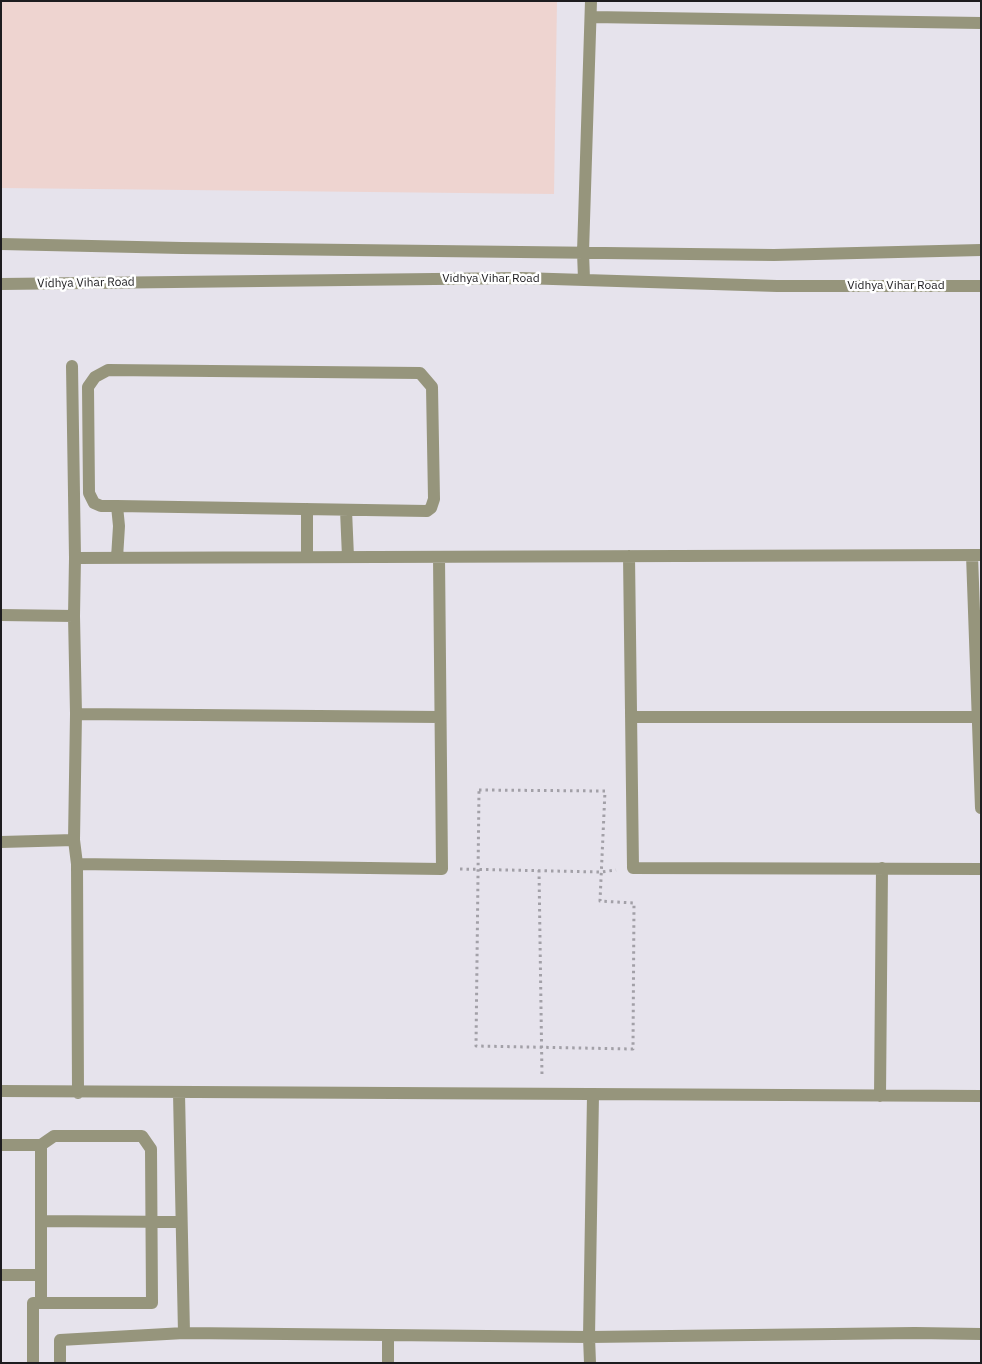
<!DOCTYPE html>
<html>
<head>
<meta charset="utf-8">
<style>
	body { margin:0 }
	#map { position:relative; width:982px; height:1364px; overflow:hidden; background:#e6e3ec; font-family:"IBM Plex Sans",sans-serif }
	canvas { display:block }
	.frame { position:absolute; inset:0; border:2px solid #1d1c1f; pointer-events:none }
</style>
</head>
<body>
<div id="map">
<canvas width="982" height="1364"></canvas>
<div class="frame"></div>
</div>
<script>
const c = document.querySelector('canvas').getContext('2d');
c.lineJoin = 'round';
function fill(path, color) { c.fillStyle = color; c.fill(path, 'evenodd'); }
const toPath = rows => new Path2D(rows.map(r => 'M' + r).join(''));
function strokePath(path, color, width, dash) { c.strokeStyle = color; c.lineWidth = width; c.lineCap = dash ? 'butt' : 'round'; c.setLineDash(dash || []); c.stroke(path); }
function write(font, color, halo, rows, align = 'center') {
  c.font = font + ' "IBM Plex Sans",sans-serif'; c.lineWidth = 5; c.setLineDash([]); c.textBaseline = 'middle'; c.strokeStyle = halo; c.fillStyle = color; for (const [text, x, y, turn = 0] of rows) {
    c.save(); c.translate(x, y); c.rotate((+turn || 0) * Math.PI / 180); c.textAlign = isNaN(turn) ? turn : align; if (halo) c.strokeText(text, 0, 0); c.fillText(text, 0, 0); c.restore();
  }
}
const industrial = toPath([
	[1,1,557,1,554,194,1,188]
]);
const path = toPath([
	[479,790,605,791,600,901,634,903,633,1049,476,1046,479,790],
	[460,869,601,872,616,870],
	[539,870,542,1077]
]);
const minor = toPath([
	[591,17,981,23],
	[1,244,182,248,774,255,981,250],
	[584,279,583,252,591,1],
	[1,284,521,278,777,286,981,286],
	[72,366,75,558],
	[117,506,427,511,431,508,434,499,432,387,420,373,108,370,95,377,88,387,89,493,94,503,101,506,117,506,119,526,117,558],
	[307,509,307,557],
	[346,510,348,557],
	[972,555,981,808],
	[629,556,633,868,981,869],
	[1,615,74,616],
	[76,714,440,717],
	[631,717,977,717],
	[1,842,74,840],
	[77,864,442,869,439,557],
	[1,1091,981,1096],
	[78,1093,77,864,74,840,76,714,74,616,75,558,981,555],
	[179,1093,184,1333],
	[880,1096,882,868],
	[1,1145,41,1145,54,1136,142,1136,151,1149,152,1303,33,1303,33,1363],
	[41,1221,181,1222],
	[1,1275,41,1275],
	[41,1302,41,1145],
	[388,1335,388,1363],
	[60,1363,60,1340,184,1333,589,1337,915,1333,981,1334],
	[590,1363,589,1337,593,1095]
]);
const streetNames = [
	["Vidhya Vihar Road",491,279],
	["Vidhya Vihar Road",86,283,-1],
	["Vidhya Vihar Road",896,286]
];
fill(industrial, '#eed4d0');
strokePath(path, '#a2a0a7', 3, [2.5, 4]);
strokePath(minor, '#96957c', 12);
write('12px', '#1d1c1f', '#fff', streetNames);
</script>
</body>
</html>
